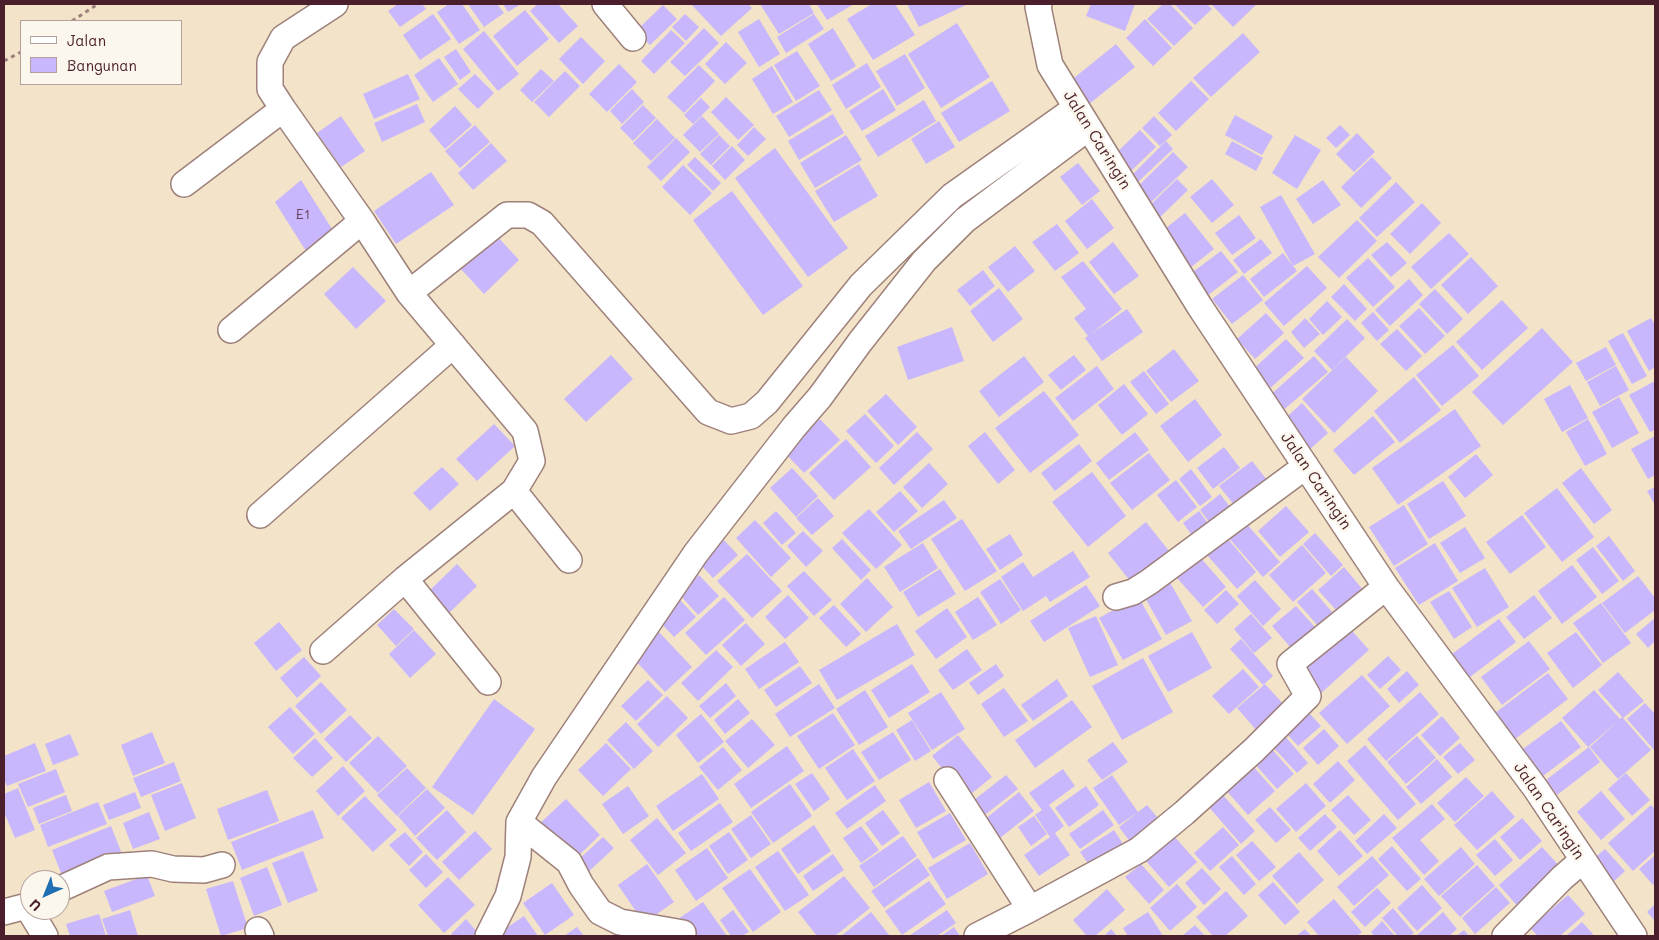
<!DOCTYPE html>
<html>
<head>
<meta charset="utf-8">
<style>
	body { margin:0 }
	#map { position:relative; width:1659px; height:940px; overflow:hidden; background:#f3e3c8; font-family:Mali,sans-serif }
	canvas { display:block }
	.frame { position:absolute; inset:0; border:5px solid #4a1f2b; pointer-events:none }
	.legend { position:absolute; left:20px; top:20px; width:162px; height:65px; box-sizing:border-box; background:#fbf7ec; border:1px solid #b4a19f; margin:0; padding:6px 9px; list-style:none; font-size:15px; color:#4a1f2b }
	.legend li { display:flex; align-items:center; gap:10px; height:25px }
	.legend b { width:25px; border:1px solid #b4a19f }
	.north { position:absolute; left:20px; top:870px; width:50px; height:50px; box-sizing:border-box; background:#fbf7ec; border:1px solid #b4a19f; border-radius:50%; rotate:224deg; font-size:14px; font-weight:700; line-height:20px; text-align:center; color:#4a1f2b }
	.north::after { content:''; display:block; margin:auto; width:18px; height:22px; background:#1f6fb2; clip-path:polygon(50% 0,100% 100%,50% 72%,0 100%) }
</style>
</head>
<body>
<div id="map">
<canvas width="1659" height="940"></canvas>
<div class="frame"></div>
<ul class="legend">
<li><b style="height:6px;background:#fff"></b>Jalan</li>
<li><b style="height:14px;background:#c8b7fc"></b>Bangunan</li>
</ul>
<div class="north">U</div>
</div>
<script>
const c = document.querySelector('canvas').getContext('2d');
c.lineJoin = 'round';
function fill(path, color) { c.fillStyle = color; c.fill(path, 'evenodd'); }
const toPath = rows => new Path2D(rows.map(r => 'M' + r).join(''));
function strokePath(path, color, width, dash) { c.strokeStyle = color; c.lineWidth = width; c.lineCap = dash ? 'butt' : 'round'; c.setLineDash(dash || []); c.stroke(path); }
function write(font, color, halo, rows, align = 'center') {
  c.font = font + ' Mali,sans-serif'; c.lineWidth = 5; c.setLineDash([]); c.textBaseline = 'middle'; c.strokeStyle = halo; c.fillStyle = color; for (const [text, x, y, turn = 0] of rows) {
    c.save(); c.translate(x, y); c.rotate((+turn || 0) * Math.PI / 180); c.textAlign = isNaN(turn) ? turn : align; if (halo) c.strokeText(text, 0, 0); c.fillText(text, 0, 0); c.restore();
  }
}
const building = toPath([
	[398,4,422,4,426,9,400,27,388,11],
	[449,4,462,4,480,30,459,44,437,12],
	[468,4,497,4,504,13,484,27],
	[503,4,521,4,508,12],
	[538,4,558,4,578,26,559,43,530,11],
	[691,4,748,4,752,8,721,36],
	[760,4,809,4,814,13,779,34],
	[817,4,854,4,827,20],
	[872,4,895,4,915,35,873,60,847,19],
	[907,4,965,4,966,5,919,27],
	[1091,4,1135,4,1125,31,1086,16],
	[1163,4,1170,4,1193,28,1174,46,1147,19],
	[1174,4,1207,4,1212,9,1195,25],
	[1211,4,1257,4,1233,27],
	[663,5,677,19,650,45,636,31],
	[525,10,549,39,517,66,493,36],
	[433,14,451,39,420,60,403,35],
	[685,14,699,27,686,41,672,27],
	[814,14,824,29,786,53,777,37],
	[759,19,780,54,759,67,738,32],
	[1145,19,1172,48,1153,66,1126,38],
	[957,23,990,77,941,108,908,54],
	[704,28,719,43,685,76,670,62],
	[833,28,856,66,831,81,808,44],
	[671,30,685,43,654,74,641,61],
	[484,31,519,74,498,91,463,49],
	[1243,33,1260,52,1211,97,1193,78],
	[581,37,605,61,583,84,559,59],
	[726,42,747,63,725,84,705,64],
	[1116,44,1135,67,1088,105,1069,82],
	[456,49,471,72,460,80,444,57],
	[797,51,820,86,796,101,774,65],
	[905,54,925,88,897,106,876,71],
	[439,58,458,84,433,102,414,75],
	[867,63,881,87,846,109,832,85],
	[619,64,637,82,607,112,589,94],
	[699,65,715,81,684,113,667,97],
	[772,66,793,102,773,114,752,79],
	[541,69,554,81,532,102,520,90],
	[565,71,580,86,549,117,534,102],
	[408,74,420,99,374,119,363,94],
	[475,74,494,93,478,109,458,89],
	[992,81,1010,111,959,142,941,113],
	[1191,81,1209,99,1176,131,1158,113],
	[632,89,644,102,622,124,610,111],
	[883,89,896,110,862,131,849,111],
	[819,90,832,110,789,137,776,116],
	[726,97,754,125,738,140,711,112],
	[701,98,710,107,693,124,684,115],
	[924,100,936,121,878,157,865,136],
	[417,104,425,122,382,142,374,123],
	[643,105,656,118,633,141,620,128],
	[455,106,472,125,445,149,429,130],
	[833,114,844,133,799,160,788,141],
	[1235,115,1273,136,1262,155,1225,135],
	[341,116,365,151,341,167,317,133],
	[702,116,719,134,700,152,683,135],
	[1154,116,1172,135,1160,146,1142,128],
	[657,119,675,138,651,161,633,143],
	[939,121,955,147,926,164,911,139],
	[475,125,490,142,460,168,445,151],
	[1340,125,1350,135,1336,148,1326,138],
	[754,127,766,139,748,156,737,145],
	[1140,130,1156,147,1130,172,1114,155],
	[1357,133,1375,152,1354,172,1336,154],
	[719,135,730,146,711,165,700,154],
	[846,135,862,160,815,188,800,163],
	[1295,135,1321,150,1297,189,1272,173],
	[676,138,690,152,661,181,647,167],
	[1166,141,1173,149,1137,183,1131,176],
	[1232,141,1263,158,1256,171,1225,154],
	[491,143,507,161,473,190,458,173],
	[732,146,745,160,725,180,712,166],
	[775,148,848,248,808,277,735,178],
	[1173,152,1188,167,1146,207,1132,192],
	[695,157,721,183,713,191,687,165],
	[1372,157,1392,178,1361,208,1341,187],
	[1078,163,1100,191,1082,205,1060,177],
	[859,164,878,196,834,222,815,191],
	[683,165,712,193,690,215,662,187],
	[431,172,454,205,396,244,374,211],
	[1177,179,1188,190,1157,220,1146,209],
	[1212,179,1234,205,1212,223,1190,197],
	[301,180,332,229,306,251,275,202],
	[1323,180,1341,205,1313,224,1296,199],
	[1396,182,1415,202,1377,237,1359,218],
	[732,191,803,286,763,315,693,220],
	[1281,195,1315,254,1293,266,1260,207],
	[1092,199,1114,228,1087,249,1065,221],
	[1422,203,1441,223,1410,254,1390,234],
	[1185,213,1214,249,1190,268,1161,232],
	[1239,215,1256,238,1232,255,1215,233],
	[1357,220,1377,241,1339,278,1318,257],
	[1057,224,1079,253,1055,271,1032,242],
	[1449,233,1469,254,1431,289,1411,267],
	[496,235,519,260,484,294,460,268],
	[1261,239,1272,253,1244,274,1233,260],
	[1113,242,1139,276,1114,294,1089,262],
	[1387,242,1407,263,1391,277,1371,255],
	[1015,246,1035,271,1008,292,988,267],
	[1221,251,1238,272,1207,296,1190,274],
	[1283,253,1297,271,1264,297,1250,279],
	[1471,257,1498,286,1468,314,1441,285],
	[1368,258,1395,287,1373,307,1346,278],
	[1083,261,1122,309,1091,334,1127,309,1143,332,1102,361,1085,338,1088,336,1074,318,1086,309,1061,277],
	[1307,266,1327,288,1284,326,1264,303],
	[353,267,386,301,356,329,324,294],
	[983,270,995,286,970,306,957,290],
	[1243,275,1263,300,1232,324,1212,299],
	[1409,279,1423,295,1390,326,1375,310],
	[1344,284,1367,309,1355,321,1331,297],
	[999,288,1023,319,993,342,970,311],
	[1435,289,1463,319,1447,334,1419,304],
	[1502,300,1528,328,1482,370,1456,342],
	[1327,301,1342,317,1323,335,1309,319],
	[1419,308,1445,336,1425,354,1399,326],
	[1373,312,1389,330,1377,341,1361,323],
	[1266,313,1284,333,1255,359,1237,339],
	[1305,318,1320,334,1304,348,1291,332],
	[1651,318,1655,325,1655,367,1649,371,1627,331],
	[1347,319,1365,338,1332,370,1314,351],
	[952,327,964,361,908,380,897,347],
	[1542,328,1573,362,1503,425,1472,392],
	[1397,329,1422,356,1406,371,1380,344],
	[1623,333,1647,376,1632,384,1608,341],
	[1286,339,1304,358,1267,391,1250,372],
	[1453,345,1479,376,1442,406,1416,375],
	[1606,347,1616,365,1586,381,1576,363],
	[1174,349,1199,381,1171,402,1146,371],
	[611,355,633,379,586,422,564,399],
	[1074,355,1086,370,1061,390,1048,375],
	[1024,356,1044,382,999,417,979,391],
	[1314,356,1328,372,1281,412,1268,397],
	[1346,357,1378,391,1334,433,1302,399],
	[1097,366,1114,389,1073,421,1055,398],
	[1616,366,1629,390,1600,406,1587,382],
	[1144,371,1169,404,1156,414,1130,382],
	[1414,377,1441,410,1400,443,1374,411],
	[1655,381,1655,430,1650,432,1629,395],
	[1124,384,1148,414,1122,435,1098,405],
	[1570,385,1588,418,1562,432,1544,399],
	[1044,391,1079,435,1030,473,995,428],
	[886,394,917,427,898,445,867,411],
	[1619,397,1639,433,1612,448,1592,412],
	[1195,399,1222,435,1188,462,1160,426],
	[1302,403,1328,433,1308,451,1282,421],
	[1455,409,1481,446,1398,505,1372,468],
	[865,414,894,446,876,463,846,431],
	[1373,416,1395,442,1354,475,1333,450],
	[820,419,840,440,804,473,784,452],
	[1588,419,1607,454,1585,466,1566,432],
	[494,424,515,446,477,481,456,459],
	[917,432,933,449,894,485,879,468],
	[985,432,1015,470,998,484,968,446],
	[1135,432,1149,450,1109,480,1096,463],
	[1655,436,1655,475,1648,479,1631,449],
	[846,439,871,467,834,500,809,473],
	[1079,444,1092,461,1055,491,1041,473],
	[1224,447,1240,468,1213,489,1197,468],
	[1149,453,1170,480,1132,510,1110,483],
	[1476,454,1493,475,1465,498,1448,477],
	[1252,461,1271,485,1239,511,1219,486],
	[929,463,948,484,922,508,903,487],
	[442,467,459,484,430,511,413,493],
	[792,468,818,496,796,517,770,488],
	[1581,468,1612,510,1594,524,1562,483],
	[1191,469,1212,497,1200,506,1179,479],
	[1092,472,1126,516,1088,547,1052,502],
	[1176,480,1197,507,1178,522,1157,495],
	[1443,481,1466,516,1429,539,1407,504],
	[1655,487,1655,505,1647,491],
	[1557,488,1594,537,1562,562,1524,513],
	[900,491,918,511,894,532,876,512],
	[1220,494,1234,512,1214,528,1200,510],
	[818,498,834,516,812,535,796,518],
	[944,500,957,518,911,549,898,531],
	[1404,505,1428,544,1394,566,1369,527],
	[1286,506,1309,532,1280,557,1258,531],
	[869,509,902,545,876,569,842,533],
	[776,511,796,533,782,545,763,523],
	[1199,511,1210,526,1194,538,1183,523],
	[1522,515,1546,547,1510,574,1486,542],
	[962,519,997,571,965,591,931,539],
	[755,520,791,558,771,577,736,538],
	[1146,522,1173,556,1134,586,1108,553],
	[1245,522,1280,562,1263,577,1228,537],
	[1465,527,1485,558,1460,573,1440,543],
	[803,531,823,551,806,567,787,546],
	[1315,533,1343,565,1331,576,1303,544],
	[1010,534,1023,555,1000,570,986,549],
	[1609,536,1635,571,1623,581,1596,546],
	[1227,538,1256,572,1237,589,1207,555],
	[842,539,871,570,861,580,832,548],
	[724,540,738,555,713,578,699,563],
	[923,543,938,568,900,592,884,567],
	[1435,543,1458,581,1419,605,1395,568],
	[1302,545,1326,573,1293,602,1269,575],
	[1593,547,1619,581,1602,594,1576,560],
	[1073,551,1090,577,1050,602,1046,596,1023,611,1001,577,1023,562,1033,577],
	[747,554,782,591,752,618,717,581],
	[1200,557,1226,587,1203,607,1177,578],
	[457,564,477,586,448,614,428,592],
	[1572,565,1597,597,1562,624,1538,591],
	[1344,567,1369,597,1344,619,1318,590],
	[1485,568,1509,607,1477,627,1452,588],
	[940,569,956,594,918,617,903,592],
	[804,571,832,600,814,616,787,586],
	[699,575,719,596,698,615,679,594],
	[1638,576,1655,598,1655,610,1625,633,1602,603],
	[867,578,893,607,866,632,840,604],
	[1000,579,1021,610,1001,624,980,592],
	[1255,580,1281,609,1263,626,1237,596],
	[1169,581,1192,621,1166,635,1144,596],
	[1086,585,1100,606,1044,642,1030,621],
	[1312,589,1340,621,1325,634,1297,602],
	[1226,590,1239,604,1217,624,1204,610],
	[1449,591,1472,627,1454,639,1430,602],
	[788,595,809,618,785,639,765,617],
	[1534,595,1552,618,1524,639,1506,617],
	[1138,596,1162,639,1123,660,1099,618],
	[724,597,745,620,706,655,685,633],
	[978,597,997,625,973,640,955,612],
	[679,599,696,617,674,637,657,619],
	[1601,603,1631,643,1603,663,1573,623],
	[834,605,861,634,846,647,819,618],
	[1296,606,1321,634,1297,655,1272,626],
	[947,608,967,637,936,659,915,631],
	[394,609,414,629,396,646,377,625],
	[1251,614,1272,638,1254,653,1234,629],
	[1096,616,1118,665,1090,677,1068,628],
	[1655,618,1655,641,1648,648,1636,634],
	[1499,619,1516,642,1466,680,1448,657],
	[279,622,302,650,276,671,254,643],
	[746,623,765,644,741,666,722,645],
	[1345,623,1369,650,1319,695,1295,667],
	[897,624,915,655,837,700,819,670],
	[414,630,436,654,410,678,389,654],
	[658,631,692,667,665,692,631,656],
	[1192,632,1212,668,1168,692,1148,656],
	[1576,632,1602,665,1573,688,1547,653],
	[1241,639,1273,676,1263,685,1230,649],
	[1529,641,1550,669,1502,705,1481,677],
	[785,642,799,662,759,689,745,669],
	[967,649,982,670,953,690,938,670],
	[716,650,733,667,698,701,681,683],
	[1388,656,1401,670,1380,689,1367,675],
	[304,657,321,676,297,698,280,678],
	[1143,658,1173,712,1122,740,1092,686],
	[912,664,930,692,889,718,871,690],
	[996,664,1004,676,978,695,969,683],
	[800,666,812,683,776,707,764,690],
	[1243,669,1259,687,1229,714,1212,696],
	[1407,671,1419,685,1399,703,1387,689],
	[1618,672,1644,701,1623,718,1598,690],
	[1548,673,1568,699,1515,739,1495,713],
	[1362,675,1390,706,1347,744,1319,713],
	[1057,679,1068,696,1033,721,1021,705],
	[648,680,663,695,636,721,621,706],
	[321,682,347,710,321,734,295,706],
	[726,683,736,696,710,718,699,706],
	[819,684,835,708,790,737,775,714],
	[1265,684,1286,707,1258,732,1237,708],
	[1004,688,1028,721,1004,737,981,704],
	[865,690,888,727,859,745,836,709],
	[1594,690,1620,719,1588,747,1562,718],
	[941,692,965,729,932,750,908,713],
	[1420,692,1439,714,1386,761,1367,739],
	[667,696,688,718,658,747,637,724],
	[494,699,535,729,473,815,432,787],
	[738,699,750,713,725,734,714,720],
	[1072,700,1092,727,1035,768,1015,740],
	[1645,703,1655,714,1655,751,1627,719],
	[290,707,315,734,293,754,268,727],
	[833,713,855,745,819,769,797,736],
	[701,714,724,742,698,763,676,735],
	[1310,714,1321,726,1298,746,1287,734],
	[350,715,372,738,346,762,324,739],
	[1442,716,1460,738,1440,756,1421,735],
	[1622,717,1651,750,1618,779,1590,747],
	[752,719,775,745,748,768,725,741],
	[912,720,931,751,915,761,896,730],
	[1561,721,1581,747,1543,776,1523,749],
	[626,722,653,751,634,769,607,740],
	[1324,729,1339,746,1318,765,1303,748],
	[152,732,165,763,133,776,121,745],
	[893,732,911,760,879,780,861,752],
	[70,734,79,755,53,765,45,744],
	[958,735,992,777,966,798,932,756],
	[1284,735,1308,763,1297,773,1272,746],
	[378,736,407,766,378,793,349,763],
	[1417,736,1436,758,1406,784,1387,762],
	[315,738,333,758,312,777,293,758],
	[1113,742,1128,762,1102,780,1087,760],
	[35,743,46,771,7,786,4,779,4,756],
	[606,743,631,769,603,796,578,770],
	[1460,743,1475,760,1458,774,1443,757],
	[1365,745,1416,804,1398,820,1347,761],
	[787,746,804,771,751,808,734,784],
	[723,747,742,770,718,790,699,767],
	[1270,747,1294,774,1277,789,1253,762],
	[1589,747,1600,762,1557,795,1546,780],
	[853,749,875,781,847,800,825,768],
	[1437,759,1452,777,1421,804,1406,787],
	[1338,761,1355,780,1330,803,1313,784],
	[174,762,181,781,141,797,133,778],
	[1251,764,1275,791,1248,815,1224,788],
	[343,766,365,791,338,816,316,791],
	[407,768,426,788,397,816,377,795],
	[56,769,65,792,28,807,18,784],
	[1063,769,1075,786,1049,805,1064,826,1055,833,1070,855,1039,876,1024,855,1050,837,1035,815,1042,810,1029,793],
	[812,773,830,799,814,811,795,784],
	[1626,773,1650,800,1632,816,1608,789],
	[702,774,719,799,673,831,656,806],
	[1006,775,1018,789,981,818,969,804],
	[1112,775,1138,812,1119,825,1093,788],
	[1466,777,1484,796,1455,822,1437,803],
	[929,782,946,811,916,828,899,800],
	[182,783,196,818,165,831,151,795],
	[1306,783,1326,806,1296,832,1276,809],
	[790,784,812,816,773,843,751,812],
	[875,785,886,801,847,829,835,813],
	[628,786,649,816,623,834,602,804],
	[1086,786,1099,805,1069,827,1055,808],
	[18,788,35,830,15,838,4,812,4,794],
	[427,789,445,808,415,836,398,816],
	[267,790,279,821,228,840,217,809],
	[1492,791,1515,817,1477,850,1454,825],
	[1601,791,1625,819,1601,840,1577,812],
	[135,792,141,808,109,820,103,805],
	[1019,792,1034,811,995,842,980,823],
	[1222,794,1255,831,1241,844,1208,806],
	[66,795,72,811,39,824,33,808],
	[1348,795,1371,820,1354,835,1331,810],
	[365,796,397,830,373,852,341,818],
	[566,799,600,835,573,861,538,825],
	[98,802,107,824,48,847,40,825],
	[720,803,733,822,691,851,678,833],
	[1432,804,1445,819,1420,840,1439,861,1424,875,1392,838],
	[1147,805,1163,824,1134,847,1119,827],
	[1651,805,1655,809,1655,851,1633,871,1608,843],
	[1270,807,1291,830,1276,843,1255,820],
	[313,810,324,838,242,870,231,842],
	[447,810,466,832,437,860,416,838],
	[883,810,900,833,882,846,865,823],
	[1103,810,1114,825,1080,849,1069,834],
	[149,812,160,839,133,849,123,823],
	[950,813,966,840,933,859,917,832],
	[1325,814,1337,827,1310,851,1298,838],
	[1384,814,1397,828,1367,854,1355,841],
	[751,815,771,844,751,858,731,829],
	[1034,816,1047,834,1031,846,1018,827],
	[657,818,686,853,658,875,630,840],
	[1522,818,1542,841,1520,860,1500,837],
	[814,825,831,851,798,874,781,849],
	[111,826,122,854,63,878,52,850],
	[861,826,879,850,861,863,843,838],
	[1223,827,1239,845,1210,871,1194,853],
	[1114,830,1127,850,1094,872,1080,852],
	[1340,830,1363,856,1339,876,1317,851],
	[475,831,492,849,459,880,442,862],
	[405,832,423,852,409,866,389,845],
	[729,832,748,860,728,874,709,846],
	[1173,835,1197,862,1169,887,1145,860],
	[903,836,917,856,874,887,859,866],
	[603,837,614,848,585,875,575,863],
	[1495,839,1513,860,1495,876,1476,855],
	[1252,841,1276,867,1259,881,1236,855],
	[970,843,988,874,947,899,928,868],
	[1392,846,1421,879,1407,891,1378,859],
	[1461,847,1475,864,1439,896,1424,879],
	[1542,847,1564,871,1520,909,1499,885],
	[707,848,728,878,696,901,675,870],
	[1605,849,1625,871,1611,884,1591,861],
	[303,851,318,891,288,903,272,863],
	[778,851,809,895,785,911,755,867],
	[1299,852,1324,880,1297,904,1272,876],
	[426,854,443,872,426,888,409,870],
	[833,854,844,870,813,891,803,876],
	[1655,855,1655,883,1653,885,1639,869],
	[1232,856,1256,884,1244,895,1219,867],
	[1372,856,1389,875,1354,906,1337,887],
	[918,858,930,875,884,908,871,891],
	[647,864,674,902,644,923,618,885],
	[1141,864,1164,890,1149,904,1125,877],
	[1477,865,1495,886,1460,917,1441,896],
	[267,867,282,905,254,916,240,878],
	[1202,868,1221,889,1204,905,1185,883],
	[750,869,781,912,753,932,722,888],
	[147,875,155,896,112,912,104,891],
	[844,876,870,908,835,936,817,936,798,912],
	[448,877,475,905,444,933,418,905],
	[233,881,248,928,221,936,206,889],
	[929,881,946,904,902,935,885,911],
	[1273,882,1300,912,1285,925,1258,895],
	[552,883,574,915,545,935,523,903],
	[1177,884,1197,907,1170,931,1150,908],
	[1422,885,1442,908,1417,931,1397,908],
	[1496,887,1510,903,1475,934,1462,918],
	[1377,888,1391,903,1365,927,1351,912],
	[1107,889,1125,910,1095,936,1087,936,1073,920],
	[1226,891,1248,916,1225,936,1213,936,1196,917],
	[1568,895,1585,914,1560,936,1538,936,1530,928],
	[1334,899,1362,932,1357,936,1319,936,1307,922],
	[703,902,727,936,690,936,678,919],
	[1655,904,1655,921,1647,912],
	[1393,908,1414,933,1410,936,1398,936,1382,918],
	[130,910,138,936,108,936,102,919],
	[733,910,749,932,742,936,731,936,720,920],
	[947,910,956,923,937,936,909,936],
	[871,912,890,936,841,936],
	[1148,912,1163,936,1128,936,1123,928],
	[1443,912,1457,929,1449,936,1416,936],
	[99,914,106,936,70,936,66,924],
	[524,916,538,936,501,936,499,933],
	[466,919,478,933,474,936,453,936,451,934],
	[1382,921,1395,936,1374,936,1371,932],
	[1582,922,1593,934,1591,936,1566,936],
	[1195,925,1205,936,1182,936],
	[577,927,584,936,564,936],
	[954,927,960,936,941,936],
	[1111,929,1117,936,1104,936],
	[1305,929,1311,936,1296,936],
	[1464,930,1469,936,1456,936]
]);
const path = toPath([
	[72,21,98,4],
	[4,61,21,52]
]);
const minor = toPath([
	[335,4,283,38,270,62,270,89,283,109,362,221,409,293,507,215,528,215,542,223,708,412,731,421,751,416,767,402,861,285,952,196,1076,108],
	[605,4,633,38],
	[1039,4,1038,7,1050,65,1200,307,1386,587,1536,789,1634,936],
	[184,184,283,109],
	[409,293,525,431,532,461,514,491,405,579,488,682],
	[231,330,362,221],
	[514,491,569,560],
	[260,515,453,345],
	[1116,597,1133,592,1149,582,1306,466],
	[323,651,405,579],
	[947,780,1030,909],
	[519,822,569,862,581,885,600,912,620,922,683,933],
	[60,889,108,867,152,864,173,869,204,870,222,865],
	[30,905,27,906,45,936],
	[4,912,27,906],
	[258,930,261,936],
	[488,936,508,896,518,857,519,822,544,777,696,553,794,427,820,397,860,342,924,261,965,220,1088,128],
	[977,936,1030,909,1139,850,1184,813,1254,750,1308,696,1290,664,1386,587],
	[1505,936,1562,878,1583,860]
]);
const numberNames = [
	["E1",303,215]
];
const streetNames = [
	["Jalan Caringin",1097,140,58],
	["Jalan Caringin",1316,481,56],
	["Jalan Caringin",1549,811,56]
];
fill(building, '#c8b7fc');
strokePath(minor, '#9e817a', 28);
strokePath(path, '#9e817a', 3, [4, 4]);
strokePath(minor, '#fff', 25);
write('14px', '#6a455f', null, numberNames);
write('16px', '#4a1f2b', '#fbf7ec', streetNames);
</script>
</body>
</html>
